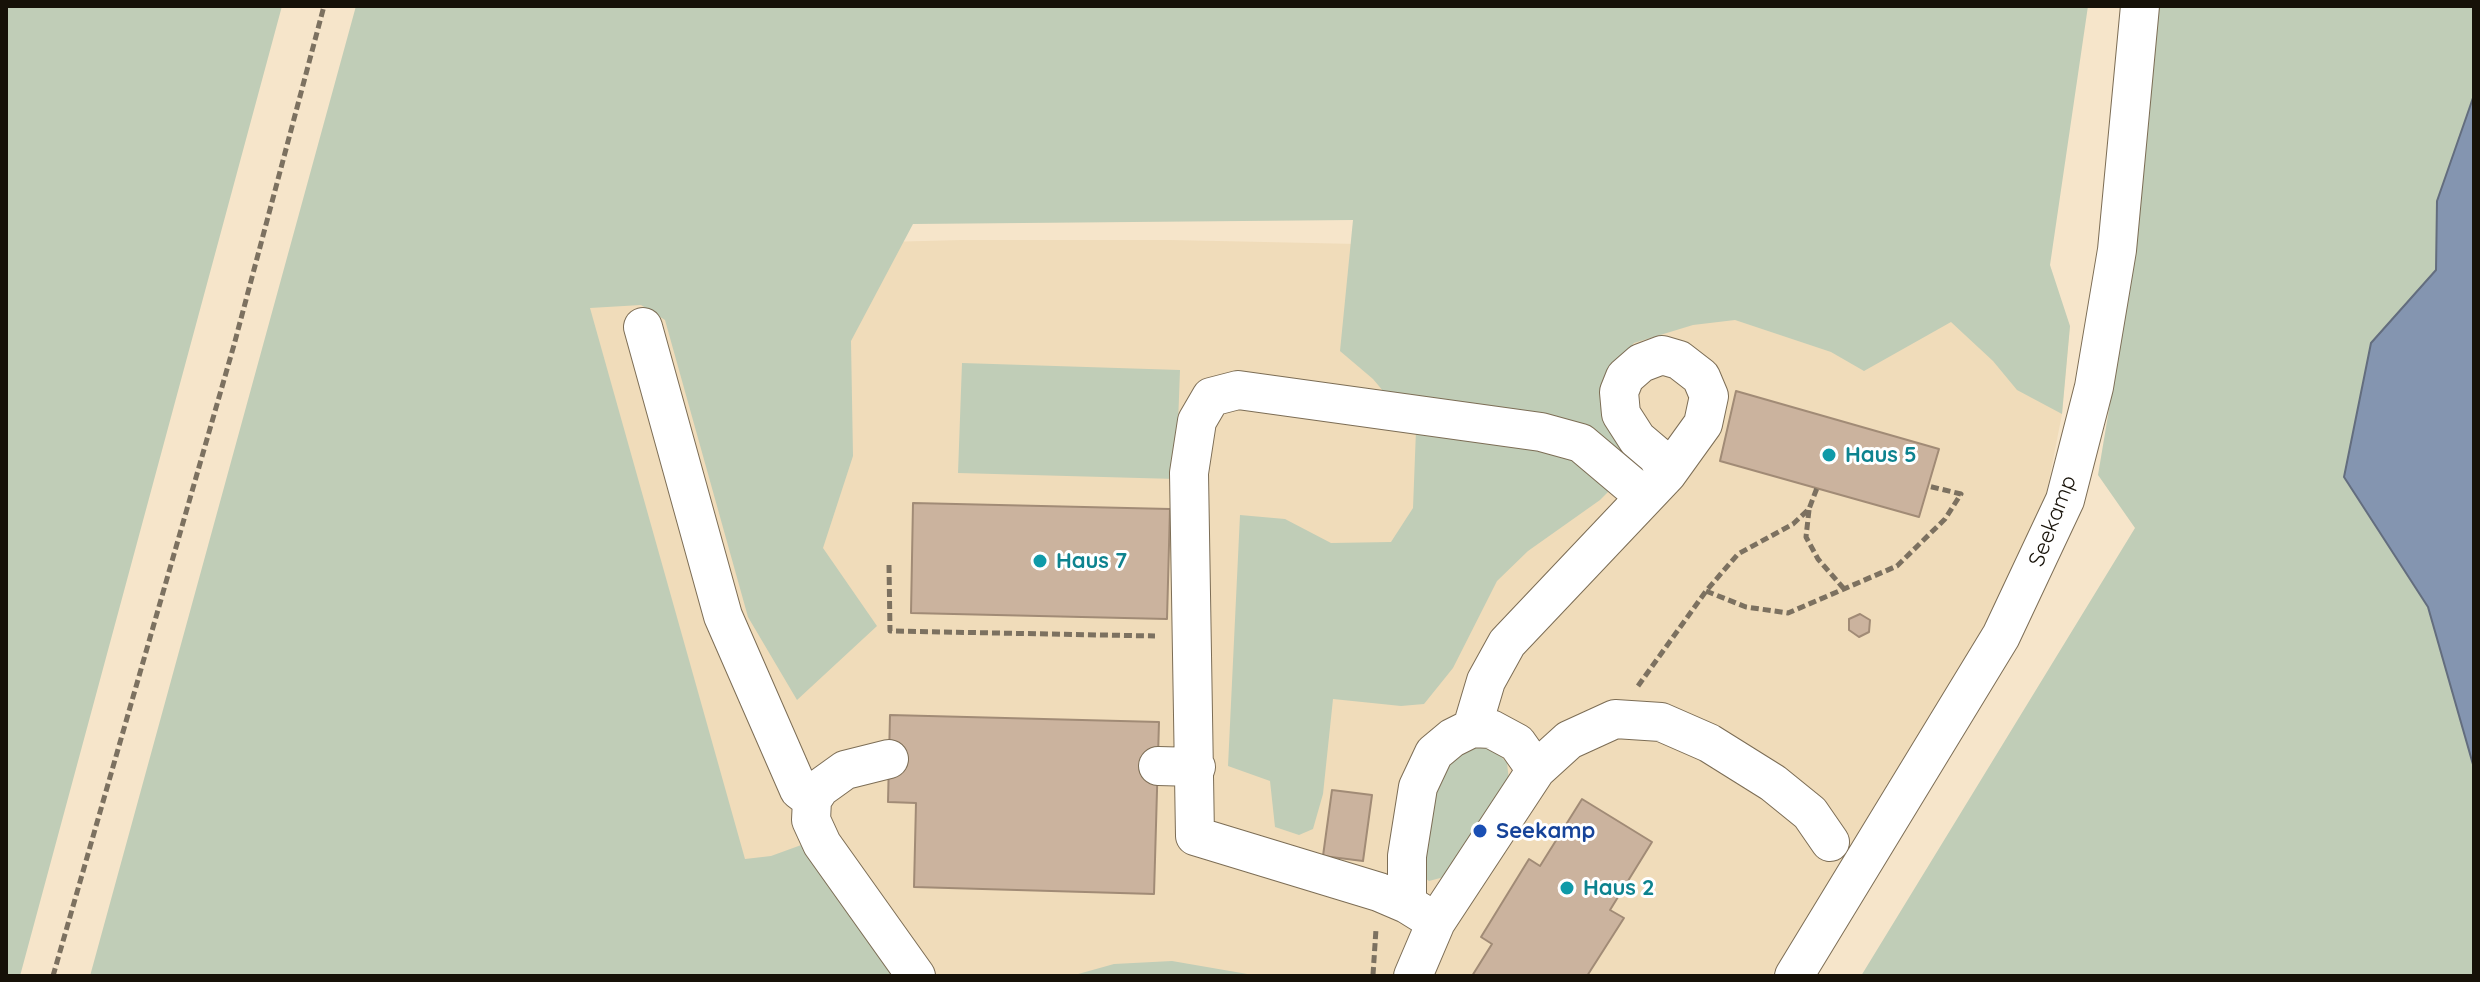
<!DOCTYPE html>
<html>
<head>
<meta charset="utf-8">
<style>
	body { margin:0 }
	#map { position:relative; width:2480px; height:982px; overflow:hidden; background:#f6e5ca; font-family:Quicksand,sans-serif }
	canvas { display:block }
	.frame { position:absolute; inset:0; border:8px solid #161108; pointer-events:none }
</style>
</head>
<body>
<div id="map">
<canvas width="2480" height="982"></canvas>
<div class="frame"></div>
</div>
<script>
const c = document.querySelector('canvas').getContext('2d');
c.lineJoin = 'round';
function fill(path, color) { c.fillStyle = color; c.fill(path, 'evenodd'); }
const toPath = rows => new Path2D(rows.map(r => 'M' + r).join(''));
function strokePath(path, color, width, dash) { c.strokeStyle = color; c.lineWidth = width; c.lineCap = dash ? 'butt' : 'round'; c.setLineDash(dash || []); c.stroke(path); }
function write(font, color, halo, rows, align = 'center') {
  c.font = font + ' Quicksand,sans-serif'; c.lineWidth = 6; c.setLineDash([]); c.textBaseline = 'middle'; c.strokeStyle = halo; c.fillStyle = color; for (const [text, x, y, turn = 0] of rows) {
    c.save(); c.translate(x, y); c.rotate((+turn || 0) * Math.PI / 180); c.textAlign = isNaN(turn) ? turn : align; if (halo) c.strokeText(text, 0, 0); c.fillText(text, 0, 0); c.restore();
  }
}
const built = toPath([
	[961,240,1171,240,1358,244,2070,326,2062,414,2043,511,1988,622,1771,976,777,976,576,262,736,246]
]);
const green = toPath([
	[6,6,282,6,20,976,6,976],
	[356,6,2088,6,2050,265,2070,326,2062,414,2017,390,1993,361,1951,322,1864,371,1831,352,1735,320,1693,325,1634,343,1608,374,1600,403,1616,438,1636,458,1622,478,1600,500,1528,551,1497,581,1453,668,1424,704,1401,706,1333,699,1323,794,1313,829,1299,835,1275,827,1270,781,1228,766,1240,515,1285,519,1331,543,1391,542,1413,508,1416,430,1373,379,1340,351,1353,220,913,224,851,341,853,456,823,548,877,626,797,700,748,617,665,320,641,305,590,308,745,859,771,856,804,844,896,976,90,976],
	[2152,6,2474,6,2474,95,2437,201,2436,270,2371,344,2344,477,2428,607,2474,768,2474,976,1861,976,2135,528,2098,475,2126,308],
	[962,363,1180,370,1176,479,958,473],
	[1477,744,1495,750,1507,763,1509,780,1444,877,1429,881,1421,875,1436,776,1447,758],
	[1172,961,1259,976,1071,976,1114,964]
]);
const water = toPath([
	[2474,95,2474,768,2428,607,2344,477,2371,343,2436,270,2437,201,2474,95]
]);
const building = toPath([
	[1736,391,1939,449,1919,517,1720,461,1736,391],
	[913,503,1170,509,1167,619,911,613,913,503],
	[1860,614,1870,620,1869,632,1859,637,1849,630,1849,619,1860,614],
	[890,715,1159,722,1154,894,914,887,916,803,888,802,890,715],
	[1332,790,1372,795,1363,861,1323,856,1332,790],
	[1582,799,1652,842,1610,910,1624,918,1587,976,1472,976,1492,944,1481,937,1529,859,1540,866,1582,799]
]);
const path = toPath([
	[1809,510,1806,537,1818,559,1845,590],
	[889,565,890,631,1155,636],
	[1706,591,1746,607,1788,613,1897,566,1945,519,1961,494,1928,486],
	[1638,686,1706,591,1738,554,1793,524,1809,509,1817,488],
	[1373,975,1376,929],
	[53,976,234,345,324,6]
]);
const minor = toPath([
	[643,327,723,616,799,790,812,800],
	[1472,728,1486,681,1507,643,1667,474,1703,424,1709,396,1701,377,1679,360,1662,355,1641,363,1625,377,1619,392,1621,414,1637,439,1657,456,1667,474],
	[889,759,845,770,820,788,812,800,811,820,822,844,916,976],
	[1158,766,1196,767],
	[1536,770,1569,740,1615,719,1661,722,1709,743,1773,783,1810,813,1830,842],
	[1407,904,1379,892,1195,836,1189,473,1197,421,1211,397,1238,390,1541,432,1581,443,1645,497],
	[1413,976,1436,922,1536,770,1517,743,1491,729,1472,728,1452,738,1434,753,1418,787,1407,856,1407,904,1436,922],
	[1794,976,2001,636,2065,500,2094,387,2117,250,2140,6]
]);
const markers = [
	[1829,455,8,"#0f9aa8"],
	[1040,561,8,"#0f9aa8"],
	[1480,831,8,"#1a4fb4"],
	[1567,888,8,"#0f9aa8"]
];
const cultureNames = [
	["Haus 5",1845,455],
	["Haus 7",1056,561],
	["Haus 2",1583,888]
];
const streetNames = [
	["Seekamp",2053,521,-69]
];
const transitNames = [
	["Seekamp",1496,831]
];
fill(built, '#f0dcba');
fill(green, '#c0cdb7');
fill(water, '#8495b0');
strokePath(water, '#636d7e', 2);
fill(building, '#cbb39e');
strokePath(building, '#a18b76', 2);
strokePath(minor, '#7c6d55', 40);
strokePath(path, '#7c7160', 5, [8, 4]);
strokePath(minor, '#fff', 38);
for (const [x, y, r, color] of markers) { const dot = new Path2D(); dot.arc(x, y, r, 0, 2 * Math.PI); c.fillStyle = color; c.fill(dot); strokePath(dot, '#fff', 3); }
write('bold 22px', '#0d838f', '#fff', cultureNames, 'left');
write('22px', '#161108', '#fff', streetNames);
write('bold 22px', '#164399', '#fff', transitNames, 'left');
</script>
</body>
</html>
